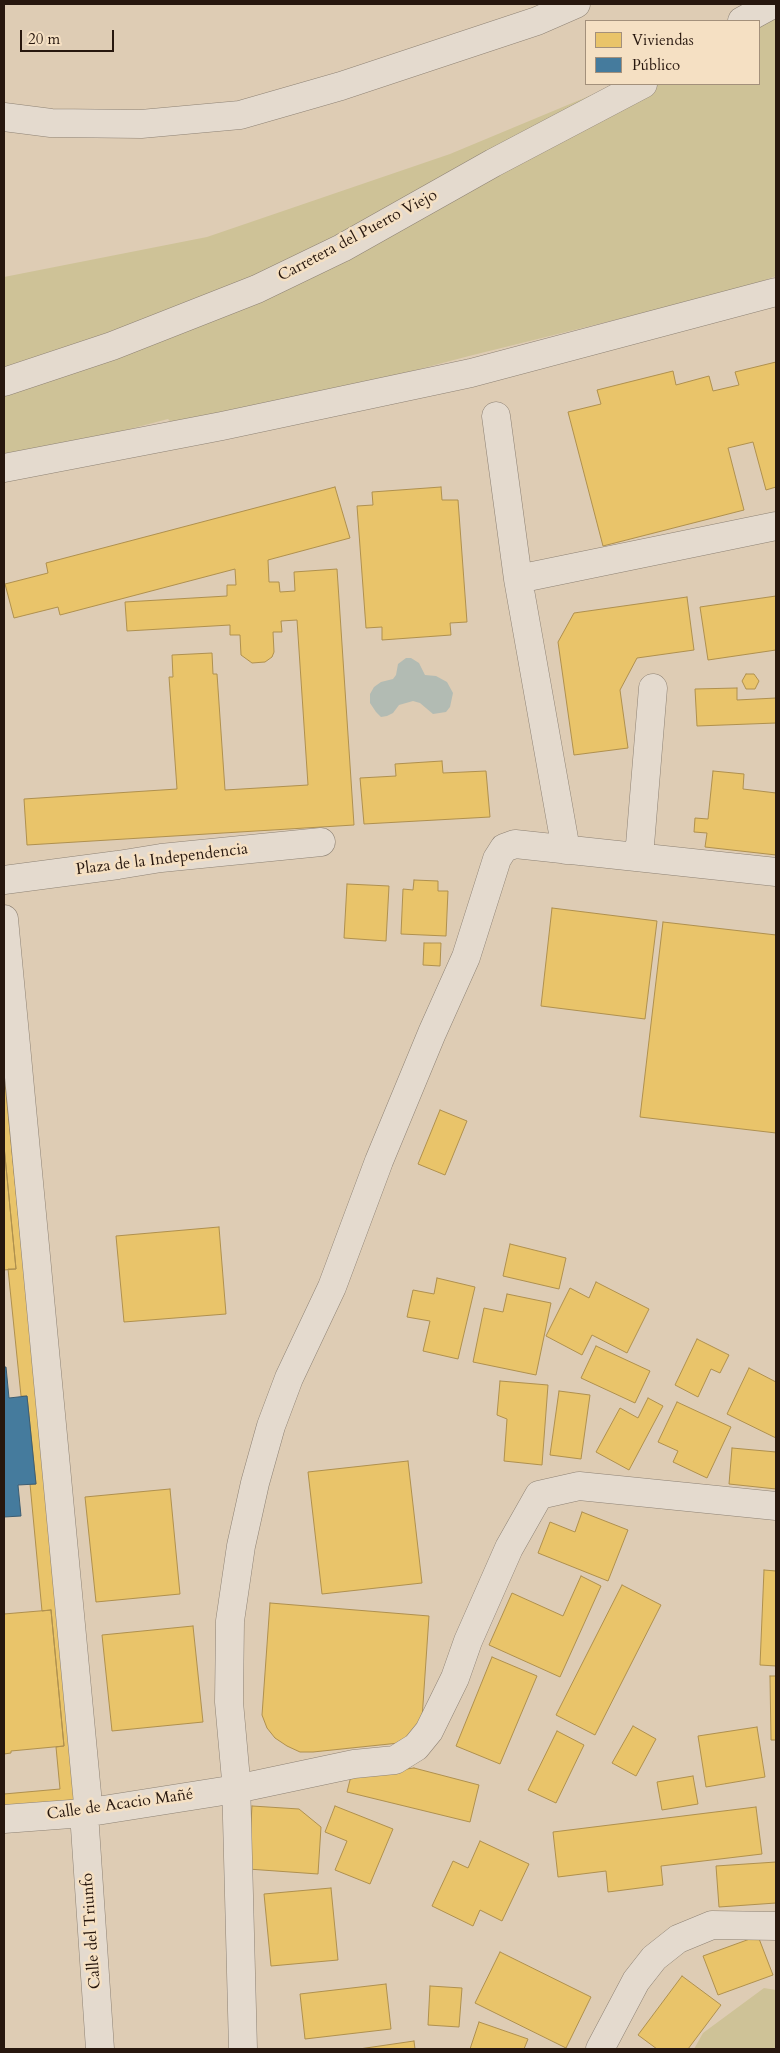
<!DOCTYPE html>
<html>
<head>
<meta charset="utf-8">
<style>
	body { margin:0 }
	#map { position:relative; width:780px; height:2053px; overflow:hidden; background:#deccb4; font-family:Cardo,serif }
	canvas { display:block }
	.frame { position:absolute; inset:0; border:5px solid #27170e; pointer-events:none }
	.legend { position:absolute; left:585px; top:20px; width:175px; height:65px; box-sizing:border-box; background:#f5e0c3; border:1px solid #a3907b; margin:0; padding:6px 9px; list-style:none; font-size:15px; color:#27170e }
	.legend li { display:flex; align-items:center; gap:10px; height:25px }
	.legend b { width:25px; border:1px solid #a3907b }
	.scale { position:absolute; left:20px; top:30px; width:94px; height:22px; box-sizing:border-box; border:2px solid #27170e; border-top:0; padding-left:6px; font-size:15px; line-height:18px; white-space:nowrap; color:#27170e; -webkit-text-stroke:4px #f5e0c3; paint-order:stroke }
</style>
</head>
<body>
<div id="map">
<canvas width="780" height="2053"></canvas>
<div class="frame"></div>
<ul class="legend">
<li><b style="height:14px;background:#e9c46a"></b>Viviendas</li>
<li><b style="height:14px;background:#457b9d"></b>Público</li>
</ul>
<div class="scale">20 m</div>
</div>
<script>
const c = document.querySelector('canvas').getContext('2d');
c.lineJoin = 'round';
function fill(path, color) { c.fillStyle = color; c.fill(path, 'evenodd'); }
const toPath = rows => new Path2D(rows.map(r => 'M' + r).join(''));
function strokePath(path, color, width, dash) { c.strokeStyle = color; c.lineWidth = width; c.lineCap = dash ? 'butt' : 'round'; c.setLineDash(dash || []); c.stroke(path); }
function write(font, color, halo, rows, align = 'center') {
  c.font = font + ' Cardo,serif'; c.lineWidth = 5; c.setLineDash([]); c.textBaseline = 'middle'; c.strokeStyle = halo; c.fillStyle = color; for (const [text, x, y, turn = 0] of rows) {
    c.save(); c.translate(x, y); c.rotate((+turn || 0) * Math.PI / 180); c.textAlign = isNaN(turn) ? turn : align; if (halo) c.strokeText(text, 0, 0); c.fillText(text, 0, 0); c.restore();
  }
}
const green = toPath([
	[776,13,776,276,744,288,469,356,189,430,176,427,168,419,4,462,4,277,207,237,450,154,618,84,759,84,759,22],
	[764,1988,776,1990,776,2049,694,2049,703,2033]
]);
const water = toPath([
	[406,658,411,658,419,663,425,675,436,676,447,682,453,693,450,707,446,712,433,714,420,703,413,701,399,705,393,713,387,716,381,717,376,712,370,703,370,694,374,687,381,682,393,679,396,675,398,664]
]);
const homes = toPath([
	[776,362,776,487,766,490,753,442,728,448,744,510,603,546,568,412,601,404,597,390,673,371,676,385,709,376,713,391,739,385,735,372,776,362],
	[335,487,350,538,268,560,269,582,279,582,280,592,295,591,294,572,337,569,354,825,27,845,24,799,177,789,169,677,173,677,172,655,212,653,213,674,217,674,225,790,308,785,297,620,281,621,282,632,273,632,274,652,272,657,265,662,252,663,241,655,240,635,230,635,230,625,127,631,125,602,227,596,227,585,236,585,235,569,60,615,58,607,14,618,5,584,48,573,46,563,335,487],
	[441,487,442,500,458,500,467,622,450,623,451,635,382,640,382,627,366,628,357,506,373,505,372,492,441,487],
	[776,596,776,650,708,660,700,607,776,596],
	[687,597,694,650,637,658,620,690,628,748,574,755,558,642,574,613,687,597],
	[746,674,754,674,759,681,755,689,746,689,742,681,746,674],
	[737,688,737,700,776,698,776,723,697,726,695,689,737,688],
	[442,761,443,773,486,771,490,817,364,824,360,778,396,776,395,764,442,761],
	[713,771,744,774,743,789,776,793,776,855,705,847,707,833,694,832,695,818,708,819,713,771],
	[414,880,438,881,438,891,448,891,446,936,401,934,403,889,413,890,414,880],
	[347,884,389,886,386,941,344,938,347,884],
	[552,908,657,921,645,1019,541,1006,552,908],
	[663,922,776,935,776,1133,640,1117,663,922],
	[424,943,441,943,440,966,423,965,424,943],
	[4,1073,78,1804,4,1811,4,1794,60,1789,56,1747,64,1746,51,1610,42,1611,30,1484,36,1484,27,1396,21,1396,8,1269,16,1269,4,1146,4,1073],
	[440,1110,467,1121,445,1175,418,1164,440,1110],
	[4,1146,16,1269,4,1270,4,1146],
	[219,1227,226,1314,124,1322,116,1236,219,1227],
	[510,1244,566,1258,559,1289,503,1276,510,1244],
	[437,1278,475,1287,458,1359,423,1351,430,1321,407,1317,413,1290,434,1294,437,1278],
	[596,1282,649,1309,627,1353,592,1335,582,1355,546,1336,570,1288,589,1298,596,1282],
	[507,1294,551,1303,536,1375,473,1362,484,1308,503,1312,507,1294],
	[697,1339,729,1355,720,1373,711,1369,698,1397,675,1385,697,1339],
	[596,1346,650,1371,635,1403,581,1378,596,1346],
	[749,1368,776,1382,776,1438,727,1414,749,1368],
	[500,1381,548,1385,542,1465,504,1461,507,1419,497,1415,500,1381],
	[559,1391,590,1395,581,1459,550,1455,559,1391],
	[648,1398,663,1406,629,1470,596,1452,620,1408,638,1418,648,1398],
	[677,1402,731,1427,707,1478,673,1462,678,1451,658,1442,677,1402],
	[732,1448,776,1452,776,1489,729,1484,732,1448],
	[408,1461,422,1583,322,1594,308,1472,408,1461],
	[170,1489,180,1594,96,1602,85,1497,170,1489],
	[582,1512,628,1530,608,1581,538,1553,550,1522,575,1532,582,1512],
	[764,1570,776,1571,776,1666,760,1665,764,1570],
	[581,1576,601,1586,560,1677,489,1645,512,1593,563,1616,581,1576],
	[622,1585,661,1605,595,1735,556,1715,622,1585],
	[270,1603,429,1616,422,1719,408,1740,399,1743,313,1752,300,1752,287,1746,275,1738,267,1728,262,1715,270,1603],
	[51,1610,64,1746,11,1751,11,1753,4,1754,4,1614,51,1610],
	[193,1626,203,1722,112,1731,102,1635,193,1626],
	[492,1657,537,1676,500,1764,456,1746,492,1657],
	[770,1676,776,1676,776,1740,771,1740,770,1676],
	[633,1726,656,1739,636,1776,612,1763,633,1726],
	[757,1727,765,1777,706,1787,698,1736,757,1727],
	[557,1731,584,1745,556,1803,528,1790,557,1731],
	[414,1768,479,1785,470,1822,347,1792,351,1776,414,1768],
	[693,1776,698,1804,662,1810,657,1782,693,1776],
	[252,1806,299,1809,321,1827,318,1874,248,1869,252,1806],
	[335,1806,393,1829,370,1884,335,1870,347,1841,325,1832,335,1806],
	[756,1807,762,1854,661,1866,663,1885,608,1892,606,1871,558,1877,553,1832,756,1807],
	[480,1841,529,1864,502,1921,480,1910,473,1926,432,1906,453,1861,468,1868,480,1841],
	[776,1862,776,1903,719,1907,716,1866,776,1862],
	[331,1888,338,1960,271,1966,264,1894,331,1888],
	[758,1936,773,1975,718,1995,703,1956,758,1936],
	[500,1952,591,1997,566,2048,475,2003,500,1952],
	[682,1976,721,2005,688,2049,657,2049,638,2035,682,1976],
	[386,1984,391,2029,305,2039,300,1994,386,1984],
	[430,1986,462,1988,459,2027,428,2025,430,1986],
	[479,2022,528,2039,524,2049,470,2049,479,2022],
	[414,2041,415,2049,359,2049,414,2041]
]);
const public = toPath([
	[4,1367,6,1367,9,1398,27,1396,36,1484,18,1485,21,1516,4,1517,4,1367]
]);
const minor = toPath([
	[742,21,773,4],
	[4,117,51,123,141,124,240,115,341,86,537,21,576,4],
	[4,382,112,346,257,289,342,248,493,163,643,84],
	[496,416,518,579,566,850],
	[4,468,222,426,471,373,776,292],
	[518,579,776,526],
	[639,857,653,688],
	[4,880,118,865,161,858,321,842],
	[4,919,88,1804,84,1813,100,2049],
	[4,1819,84,1813,236,1789,354,1764,395,1760,416,1747,429,1731,455,1678,468,1641,509,1548,539,1495,579,1486,776,1506],
	[243,2049,236,1780,229,1702,230,1621,241,1546,255,1483,271,1426,289,1378,332,1287,379,1161,432,1033,466,957,497,859,504,848,515,844,776,872],
	[600,2049,636,1981,654,1958,678,1939,712,1925,776,1926]
]);
const streetNames = [
	["Carretera del Puerto Viejo",358,236,-28],
	["Plaza de la Independencia",162,860,-7],
	["Calle de Acacio Mañé",120,1805,-8],
	["Calle del Triunfo",92,1931,-94]
];
fill(green, '#cec297');
fill(water, '#b2bbb3');
fill(homes, '#e9c46a');
strokePath(homes, '#af904e', 1);
fill(public, '#457b9d');
strokePath(public, '#3c5d72', 1);
strokePath(minor, '#8e8274', 29);
strokePath(minor, '#e4dace', 28);
write('16px', '#27170e', '#f5e0c3', streetNames);
</script>
</body>
</html>
